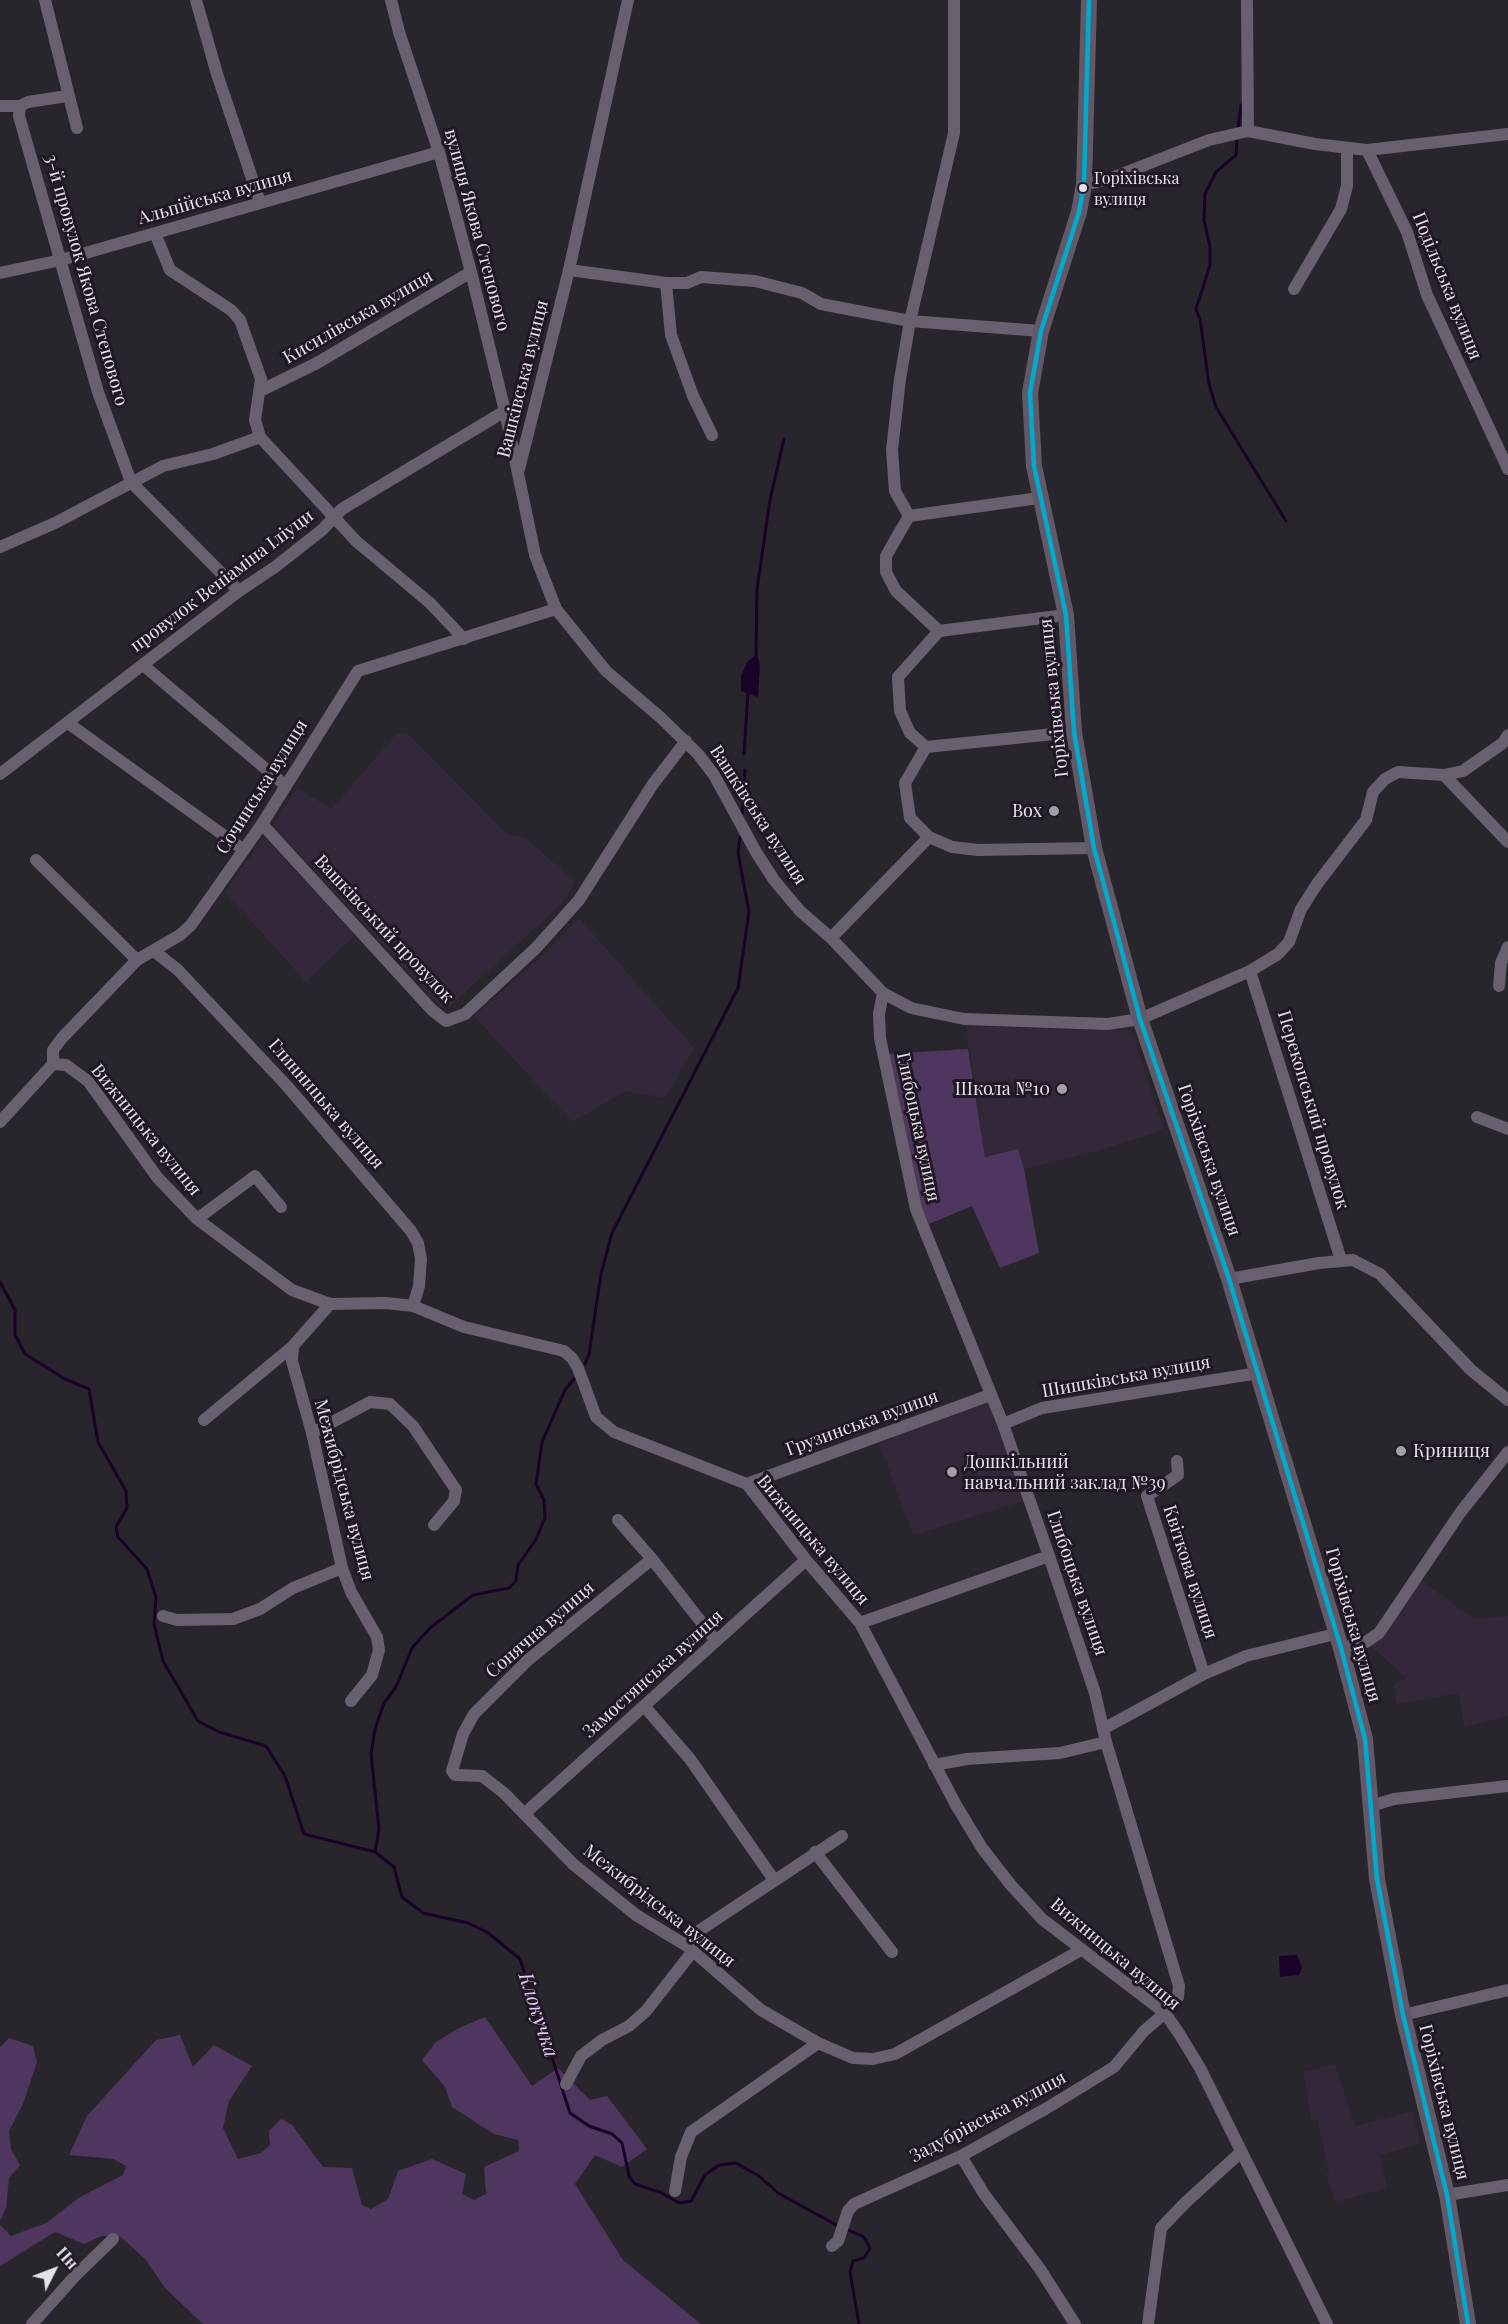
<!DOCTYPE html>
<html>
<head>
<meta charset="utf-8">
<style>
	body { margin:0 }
	#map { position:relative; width:1508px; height:2324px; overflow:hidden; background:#29252c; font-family:"Playfair Display",serif }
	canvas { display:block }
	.north { position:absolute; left:24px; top:2240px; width:60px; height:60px; -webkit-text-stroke:4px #201825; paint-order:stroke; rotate:48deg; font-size:16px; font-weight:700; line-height:24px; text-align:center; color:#e6e0e9 }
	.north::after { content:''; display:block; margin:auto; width:21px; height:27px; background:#e6e0e9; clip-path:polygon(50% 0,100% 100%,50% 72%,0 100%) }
</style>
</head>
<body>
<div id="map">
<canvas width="1508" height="2324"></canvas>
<div class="north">Пн</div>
</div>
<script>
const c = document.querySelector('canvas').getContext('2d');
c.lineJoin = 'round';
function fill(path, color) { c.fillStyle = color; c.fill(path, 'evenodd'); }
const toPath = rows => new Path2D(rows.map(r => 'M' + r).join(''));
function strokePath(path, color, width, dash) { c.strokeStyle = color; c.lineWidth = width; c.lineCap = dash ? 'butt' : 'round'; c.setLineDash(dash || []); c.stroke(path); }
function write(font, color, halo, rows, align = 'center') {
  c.font = font + ' "Playfair Display",serif'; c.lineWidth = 6; c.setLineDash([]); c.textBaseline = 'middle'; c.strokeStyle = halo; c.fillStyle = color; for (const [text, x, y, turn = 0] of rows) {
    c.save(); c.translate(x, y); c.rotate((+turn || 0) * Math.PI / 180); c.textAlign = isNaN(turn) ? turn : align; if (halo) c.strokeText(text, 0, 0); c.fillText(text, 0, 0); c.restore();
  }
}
const built = toPath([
	[406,732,508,835,525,837,575,882,562,903,449,1007,441,1008,294,848,271,828,297,788,332,809,395,735],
	[264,837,355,935,306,982,225,892],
	[579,918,694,1048,665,1098,626,1091,572,1122,474,1016,542,956],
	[966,1026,1132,1031,1164,1130,1093,1152,1024,1169,1018,1149,985,1157],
	[988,1402,1024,1501,913,1535,879,1443,937,1419],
	[1419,1579,1474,1619,1508,1616,1508,1716,1464,1727,1459,1693,1397,1704,1393,1685,1406,1678,1367,1642],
	[1335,2064,1355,2126,1413,2111,1420,2144,1380,2155,1387,2188,1335,2202,1326,2174,1329,2173,1317,2119,1311,2120,1304,2072]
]);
const green = toPath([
	[968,1049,985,1157,1018,1149,1024,1169,1039,1253,1000,1268,972,1206,929,1224,921,1208,886,1054],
	[485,2017,532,2086,558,2068,590,2100,607,2096,647,2149,622,2167,595,2155,575,2184,623,2260,701,2324,203,2324,165,2288,146,2260,121,2237,102,2236,84,2244,55,2232,0,2266,0,2225,11,2236,46,2223,80,2197,123,2175,126,2166,113,2159,69,2155,87,2116,156,2040,180,2035,193,2067,214,2045,252,2066,229,2101,223,2128,238,2159,261,2153,270,2145,269,2131,281,2119,292,2125,323,2167,352,2168,362,2205,371,2209,388,2199,398,2171,432,2159,466,2174,462,2194,474,2200,486,2194,484,2167,519,2151,518,2140,494,2134,452,2107,445,2087,422,2060,436,2042,461,2027],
	[9,2038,33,2046,37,2062,23,2104,9,2131,11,2149,20,2165,9,2178,6,2208,0,2221,0,2047]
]);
const water = toPath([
	[757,654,760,665,758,697,741,691,741,676,747,662],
	[1297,1955,1302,1968,1299,1975,1280,1977,1279,1956]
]);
const stream = toPath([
	[1238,130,1241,105],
	[1237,137,1236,155,1216,172,1205,194,1204,220,1210,247,1210,265,1196,309,1200,319,1209,384,1216,407,1286,521],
	[756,656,757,589,770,500,784,439],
	[744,754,748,692],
	[742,814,745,770],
	[0,1282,15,1310,15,1335,25,1354,65,1379,89,1389,98,1442,126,1491,127,1508,116,1527,118,1537,147,1569,156,1597,154,1624,163,1661,198,1721,219,1732,266,1746,285,1776,304,1834,375,1852,394,1867,402,1897,423,1913,468,1923,487,1932,520,1959,570,2113,589,2126,612,2134,622,2143,629,2176,635,2184,662,2193,679,2203,691,2201,705,2175,719,2165,736,2163,759,2176,778,2193,840,2227],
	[585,1364,589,1354,601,1274,612,1233,738,988,749,912,738,853,740,837],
	[375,1852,379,1829,371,1754,375,1729,384,1703,396,1687,412,1648,430,1628,473,1595,509,1588,516,1581,518,1565,535,1541,545,1518,544,1500,536,1484,542,1442,565,1390,574,1379],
	[846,2229,864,2237,870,2248,864,2258,853,2261,850,2272,859,2324]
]);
const street = toPath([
	[45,0,77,128],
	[196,0,217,74,260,202],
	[391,0,399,32,439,152,471,272,505,411,535,555,556,609,606,671,660,717,698,754,714,775,756,852,774,880,800,911,831,938,883,993,911,1008,964,1019,1108,1024,1140,1019,1250,971,1278,954,1289,942,1301,909,1317,884,1366,820,1373,792,1385,779,1398,772,1444,775,1463,771,1503,743,1508,735],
	[954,0,954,133,910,321,900,379,892,450,895,491,909,516,1039,498],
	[1247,0,1248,131],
	[0,106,20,106,19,116,98,392,131,482,239,591],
	[20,106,28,102,67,96],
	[1367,150,1407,232,1427,295,1508,469],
	[1084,185,1109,179,1209,140,1248,131,1315,144,1367,150,1508,134],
	[155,233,170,270,231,310,240,320,261,379,255,420,260,437,356,541,430,603,464,639],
	[569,270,666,283,687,283,701,277,755,281,802,293,821,304,910,321,1041,331],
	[0,273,61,260,439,152],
	[666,283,671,335,693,396,712,435],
	[1294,289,1341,209,1347,186,1347,148],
	[262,390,317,363,471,272],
	[519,469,569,270,628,0],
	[909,516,886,556,886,572,896,591,939,631,1066,615],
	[0,547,55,523,163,466,213,454,260,437],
	[939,631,898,677,900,711,910,733,926,747,1074,732],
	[143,665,286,786],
	[68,723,244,850],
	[926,747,905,783,910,818,929,837,952,847,978,850,1094,848],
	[0,774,239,591,275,567,322,530,342,509,505,411],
	[1444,775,1508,842],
	[262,824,432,1010,446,1021,465,1014,536,948,579,900,653,784,686,741],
	[36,860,137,960],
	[831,938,929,837],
	[154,951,178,970,287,1086,411,1231,418,1243,421,1259,419,1286,413,1306],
	[1250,971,1341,1260],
	[1499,986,1501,963,1508,947],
	[53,1064,53,1050,62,1038,137,960,180,935,191,925,262,824,358,671,556,609],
	[1477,1117,1508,1129],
	[0,1122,53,1064,66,1065,88,1081,157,1177,197,1219,292,1290,330,1304,386,1303,413,1306,464,1327,564,1351,572,1358,578,1368,596,1417,614,1432,747,1484,806,1560,860,1623,956,1805,982,1848,1010,1884,1042,1919,1165,2013,1180,2035,1200,2068,1327,2324],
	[197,1219,255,1176,281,1207],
	[1229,1279,1319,1263,1353,1260,1380,1274,1471,1370,1508,1400],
	[293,1346,292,1361,312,1433,342,1568,351,1592,377,1637,379,1650,372,1675,351,1701],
	[204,1420,293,1346,330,1304],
	[1003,1424,1042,1408,1258,1373],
	[312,1433,370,1402,390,1404,413,1426,456,1490,454,1501,434,1525],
	[1177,1461,1178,1475,1147,1496,1204,1674],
	[747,1484,990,1395],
	[618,1520,652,1559],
	[163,1616,177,1620,233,1619,260,1609,293,1588,342,1568],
	[860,1623,1049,1556],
	[716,1641,652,1559,528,1660,474,1714,463,1734,452,1771,455,1775,482,1776,504,1793,573,1864,636,1915,687,1946,761,2010,818,2043,853,2058,873,2059,895,2054,1081,1950],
	[1341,1648,1366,1642,1379,1633,1460,1513,1508,1452],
	[644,1706,690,1759,774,1880],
	[1103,1729,1204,1674,1246,1656,1335,1634],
	[934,1765,967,1759,1060,1753,1106,1742],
	[1371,1806,1394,1799,1508,1786],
	[524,1814,806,1560],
	[815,1852,892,1952],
	[687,1946,697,1932,842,1836],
	[1403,2015,1508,1990],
	[566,2084,581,2056,602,2040,629,2026,646,2011,693,1951],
	[961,2156,984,2194,1040,2269,1075,2324],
	[675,2191,681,2157,691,2132,818,2043],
	[1447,2195,1508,2185],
	[832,2246,838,2241,848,2211,854,2204,961,2156,1047,2108,1114,2067,1144,2031,1165,2013,1178,1997,1179,1986,1106,1742,1095,1693,1049,1556,1003,1424,916,1209,880,1038,879,1014,883,993],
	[32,2324,75,2276,113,2239],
	[1148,2324,1161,2228,1186,2202,1240,2153]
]);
const secondary = toPath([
	[1089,0,1084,185,1079,212,1041,331,1030,393,1034,466,1066,615,1074,732,1094,848,1140,1019,1229,1279,1341,1648,1365,1739,1377,1879,1403,2015,1447,2195,1468,2324]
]);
const bus1 = toPath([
	[1089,0,1084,185,1079,212,1041,331,1030,393,1034,466,1066,615,1074,732,1094,848,1140,1019,1229,1279,1341,1648,1365,1739,1377,1879,1403,2015,1447,2195,1468,2324]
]);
const markers = [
	[1083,188,5,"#e6e0e9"],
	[1054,811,6,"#a49fa7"],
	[1062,1089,6,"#a49fa7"],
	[1401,1451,6,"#a49fa7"],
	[952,1472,6,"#a49fa7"]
];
const busNames = [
	["Горіхівська",1094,179],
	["вулиця",1094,200]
];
const streetNames = [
	["Альпійська вулиця",215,197,-16],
	["вулиця Якова Степового",477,230,75],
	["3-й провулок Якова Степового",86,280,74],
	["Подільська вулиця",1447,286,68],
	["Кисилівська вулиця",358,317,-30],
	["Вашківська вулиця",523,379,-76],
	["провулок Веніаміна Іліуци",222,581,-37],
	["Горіхівська вулиця",1054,698,-96],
	["Сочинська вулиця",262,787,-58],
	["Вашківська вулиця",758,815,57],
	["Вашківський провулок",384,929,47],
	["Глинницька вулиця",326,1104,49],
	["Перекопський провулок",1313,1110,73],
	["Глибоцька вулиця",918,1127,78],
	["Вижницька вулиця",146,1130,51],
	["Горіхівська вулиця",1209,1160,71],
	["Шишківська вулиця",1126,1377,-10],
	["Грузинська вулиця",862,1423,-20],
	["Межибрідська вулиця",344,1490,75],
	["Вижницька вулиця",813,1540,50],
	["Квіткова вулиця",1190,1572,72],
	["Глибоцька вулиця",1077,1583,71],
	["Горіхівська вулиця",1353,1625,74],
	["Сонячна вулиця",540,1630,-41],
	["Замостянська вулиця",653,1674,-42],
	["Межибрідська вулиця",659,1906,38],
	["Вижницька вулиця",1115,1954,40],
	["Горіхівська вулиця",1444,2102,76],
	["Задубрівська вулиця",988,2117,-28]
];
const poiNames = [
	["Box",1042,811],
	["Школа №10",1050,1089],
	["Криниця",1413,1451,"left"],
	["Дошкільний",964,1462,"left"],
	["навчальний заклад №39",964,1483,"left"]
];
const waterNames = [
	["Клокучка",538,2015,72]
];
fill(built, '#332839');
fill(green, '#4f365e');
fill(water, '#1a0328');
strokePath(stream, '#1a0328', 3);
strokePath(street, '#69606f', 12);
strokePath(secondary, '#625968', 16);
strokePath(bus1, '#00a9ce', 4.5);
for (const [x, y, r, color] of markers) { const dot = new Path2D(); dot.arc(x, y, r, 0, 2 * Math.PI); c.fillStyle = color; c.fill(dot); strokePath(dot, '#201825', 2); }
write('16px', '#e6e0e9', '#201825', busNames, 'left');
write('18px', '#e6e0e9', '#201825', streetNames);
write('18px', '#e6e0e9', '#201825', poiNames, 'right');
write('italic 20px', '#e3ccf3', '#201825', waterNames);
</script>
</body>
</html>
